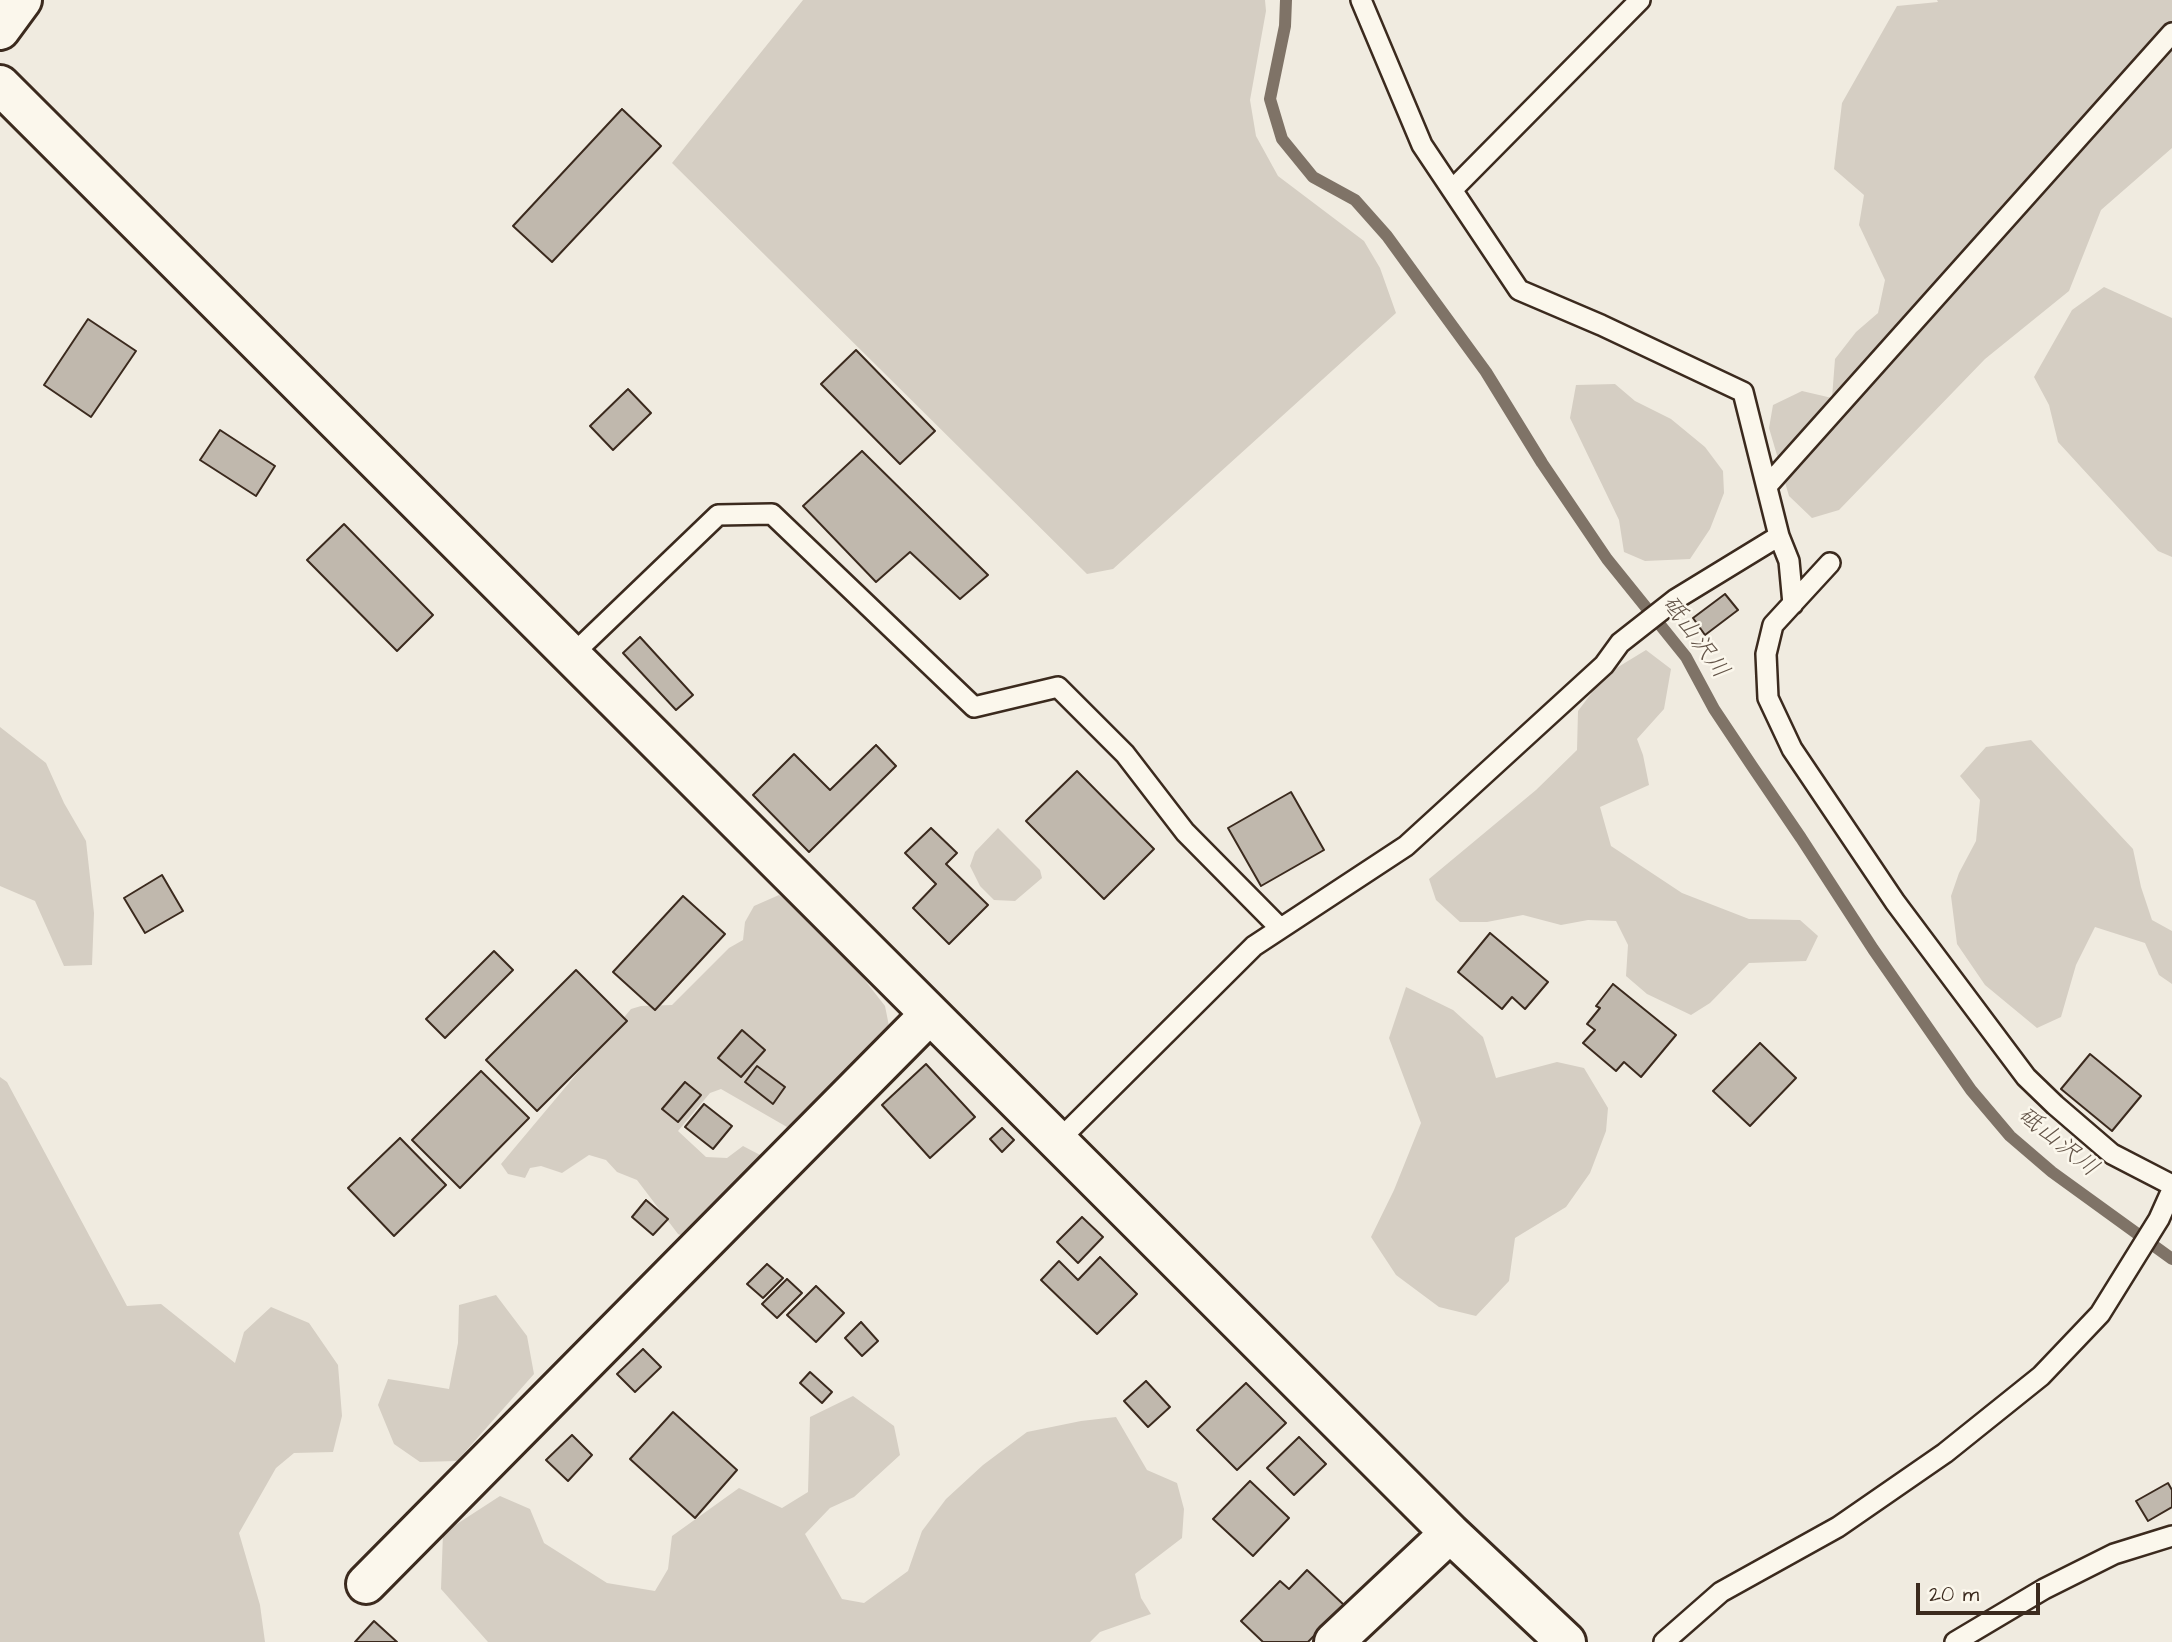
<!DOCTYPE html>
<html>
<head>
<meta charset="utf-8">
<style>
	body { margin:0 }
	#map { position:relative; width:2172px; height:1642px; overflow:hidden; background:#f0ebe0; font-family:"Architects Daughter",sans-serif }
	canvas { display:block }
	.scale { position:absolute; left:1916px; top:1583px; width:124px; height:32px; box-sizing:border-box; border:4px solid #3b2a1e; border-top:0; padding-left:9px; font-size:21px; line-height:24px; white-space:nowrap; color:#3b2a1e; -webkit-text-stroke:5px #fbf7ec; paint-order:stroke }
</style>
</head>
<body>
<div id="map">
<canvas width="2172" height="1642"></canvas>
<div class="scale">20 m</div>
</div>
<script>
const c = document.querySelector('canvas').getContext('2d');
c.lineJoin = 'round';
function fill(path, color) { c.fillStyle = color; c.fill(path, 'evenodd'); }
const toPath = rows => new Path2D(rows.map(r => 'M' + r).join(''));
function strokePath(path, color, width, dash) { c.strokeStyle = color; c.lineWidth = width; c.lineCap = dash ? 'butt' : 'round'; c.setLineDash(dash || []); c.stroke(path); }
function write(font, color, halo, rows, align = 'center') {
  c.font = font + ' "Architects Daughter","Klee One",sans-serif'; c.lineWidth = 5; c.setLineDash([]); c.textBaseline = 'middle'; c.strokeStyle = halo; c.fillStyle = color; for (const [text, x, y, turn = 0] of rows) {
    c.save(); c.translate(x, y); c.rotate((+turn || 0) * Math.PI / 180); c.textAlign = isNaN(turn) ? turn : align; if (halo) c.strokeText(text, 0, 0); c.fillText(text, 0, 0); c.restore();
  }
}
const green = toPath([
	[803,0,1265,0,1266,11,1250,100,1256,136,1278,176,1364,241,1380,268,1396,313,1113,569,1087,574,672,163],
	[1937,0,2172,0,2172,148,2101,210,2069,291,1985,359,1839,510,1812,518,1789,496,1769,428,1773,405,1802,391,1832,398,1835,359,1856,332,1878,313,1885,280,1859,225,1864,195,1834,169,1842,103,1897,6,1938,2],
	[2104,287,2172,318,2172,557,2158,551,2058,442,2049,405,2034,377,2072,310],
	[1615,384,1635,401,1671,419,1705,447,1723,471,1724,493,1710,529,1690,559,1645,561,1624,552,1619,520,1570,418,1576,385],
	[1646,650,1671,669,1664,709,1637,739,1643,755,1649,785,1600,807,1611,846,1682,893,1749,919,1800,920,1818,936,1806,961,1749,963,1710,1003,1691,1015,1647,994,1626,976,1628,945,1616,921,1588,920,1561,925,1523,915,1487,922,1460,922,1436,900,1429,879,1536,790,1577,750,1578,711,1605,675],
	[0,727,46,763,64,803,86,841,94,913,92,965,64,966,35,901,0,886],
	[2031,740,2133,849,2141,887,2152,920,2172,931,2172,984,2159,975,2145,943,2095,927,2076,965,2061,1017,2037,1028,1985,985,1957,944,1951,896,1959,873,1976,841,1980,800,1960,776,1986,747],
	[998,828,1040,870,1042,878,1015,901,994,900,980,886,970,866,975,852],
	[779,895,801,911,839,947,885,1006,889,1026,865,1053,847,1068,838,1098,808,1118,787,1127,721,1089,710,1093,678,1131,706,1157,727,1158,743,1146,764,1157,690,1239,678,1234,637,1180,617,1172,606,1160,589,1155,562,1173,541,1166,530,1168,525,1178,508,1174,501,1164,631,1009,641,1006,672,1005,729,948,743,940,745,922,754,906],
	[1406,987,1453,1010,1483,1037,1496,1078,1557,1062,1584,1068,1608,1108,1606,1131,1590,1173,1566,1207,1515,1238,1509,1281,1476,1316,1439,1307,1396,1275,1371,1237,1394,1190,1421,1123,1389,1038],
	[0,1077,7,1082,127,1306,161,1304,235,1363,244,1332,271,1307,309,1323,338,1365,342,1416,333,1452,294,1453,276,1468,239,1533,260,1605,265,1642,0,1642],
	[496,1295,527,1336,534,1374,457,1461,420,1462,394,1444,378,1405,388,1379,449,1389,458,1343,459,1305],
	[853,1396,894,1426,900,1455,854,1497,830,1508,805,1534,842,1599,864,1603,908,1571,922,1531,946,1499,983,1465,1027,1432,1081,1421,1116,1417,1147,1470,1177,1483,1184,1509,1182,1538,1135,1574,1141,1598,1151,1614,1100,1632,1090,1642,488,1642,441,1589,443,1533,500,1496,530,1509,544,1543,607,1583,655,1591,668,1569,672,1536,739,1488,782,1508,808,1492,810,1417]
]);
const stream = toPath([
	[1286,0,1285,26,1270,99,1282,139,1313,177,1355,200,1387,236,1432,298,1486,372,1542,463,1607,559,1686,657,1714,709,1752,766,1801,838,1873,949,1971,1090,2010,1136,2052,1172,2172,1259]
]);
const building = toPath([
	[622,109,661,146,552,262,513,226,622,109],
	[88,319,136,351,91,417,44,385,88,319],
	[856,350,935,431,900,464,821,384,856,350],
	[628,389,651,413,613,450,590,426,628,389],
	[220,430,275,466,256,496,200,460,220,430],
	[862,451,988,575,960,599,910,552,876,582,803,506,862,451],
	[344,524,433,615,397,651,307,560,344,524],
	[1725,594,1738,610,1705,635,1693,618,1725,594],
	[640,637,693,695,676,710,623,653,640,637],
	[876,745,896,766,809,852,753,795,794,754,830,790,876,745],
	[1077,771,1154,849,1104,899,1026,821,1077,771],
	[1291,792,1324,850,1261,886,1228,828,1291,792],
	[931,828,957,853,946,864,988,905,949,944,913,908,936,884,905,853,931,828],
	[162,875,183,911,145,933,124,898,162,875],
	[683,896,725,934,655,1010,613,972,683,896],
	[1490,933,1548,982,1525,1009,1512,997,1502,1009,1458,972,1490,933],
	[494,951,513,970,445,1038,426,1019,494,951],
	[576,970,627,1021,537,1111,486,1060,576,970],
	[1613,984,1676,1035,1641,1077,1624,1062,1616,1071,1583,1043,1595,1030,1587,1024,1600,1008,1596,1006,1613,984],
	[742,1030,765,1050,741,1077,718,1058,742,1030],
	[1760,1043,1796,1078,1750,1126,1713,1091,1760,1043],
	[2090,1054,2141,1096,2112,1131,2061,1089,2090,1054],
	[926,1064,975,1117,930,1158,882,1105,926,1064],
	[757,1066,785,1087,773,1104,745,1082,757,1066],
	[481,1071,529,1118,460,1188,412,1140,481,1071],
	[685,1082,701,1095,678,1122,662,1109,685,1082],
	[704,1104,732,1126,713,1149,685,1127,704,1104],
	[1002,1128,1014,1140,1002,1152,990,1139,1002,1128],
	[400,1138,446,1185,394,1236,348,1188,400,1138],
	[646,1200,668,1219,653,1235,632,1217,646,1200],
	[1082,1217,1103,1237,1078,1263,1057,1242,1082,1217],
	[1100,1257,1137,1294,1097,1334,1041,1280,1059,1261,1078,1280,1100,1257],
	[767,1264,783,1278,763,1298,747,1284,767,1264],
	[787,1279,802,1293,777,1318,762,1304,787,1279],
	[816,1286,844,1313,816,1342,787,1315,816,1286],
	[861,1322,878,1341,862,1356,845,1338,861,1322],
	[643,1349,661,1367,635,1392,617,1374,643,1349],
	[810,1372,832,1392,822,1403,800,1383,810,1372],
	[1146,1381,1170,1407,1148,1427,1124,1401,1146,1381],
	[1246,1383,1286,1423,1237,1470,1197,1430,1246,1383],
	[673,1412,737,1470,695,1518,630,1459,673,1412],
	[572,1435,592,1455,568,1481,546,1460,572,1435],
	[1299,1437,1326,1464,1294,1495,1267,1468,1299,1437],
	[1250,1481,1289,1518,1253,1556,1213,1519,1250,1481],
	[2168,1483,2172,1490,2172,1507,2148,1521,2136,1501,2168,1483],
	[1307,1570,1344,1605,1308,1642,1263,1642,1241,1621,1280,1581,1289,1589,1307,1570],
	[374,1621,397,1642,355,1642,374,1621]
]);
const lane = toPath([
	[1361,0,1422,145,1519,290,1601,325,1743,392,1779,536,1789,561,1793,604],
	[1453,189,1640,0],
	[1767,486,2172,33],
	[1830,563,1773,625,1766,654,1768,698,1792,749,1895,902,2026,1077,2055,1105,2112,1154,2172,1185],
	[571,656,718,515,772,514,974,707,1058,687,1125,754,1185,832,1280,928],
	[1058,1141,1254,946,1406,846,1604,665,1620,643,1676,599,1779,536],
	[1664,1642,1721,1592,1838,1527,1945,1453,2041,1376,2100,1314,2159,1219,2172,1190],
	[1955,1642,2044,1589,2114,1554,2172,1536]
]);
const street = toPath([
	[0,30,22,0],
	[0,85,1450,1533,1566,1642],
	[366,1584,929,1015],
	[1334,1642,1450,1533]
]);
const waterNames = [
	["砥山沢川",1694,638,54],
	["砥山沢川",2057,1143,39]
];
fill(green, '#d5cec3');
strokePath(stream, '#7f7367', 12);
fill(building, '#c0b8ad');
strokePath(building, '#3b2a1e', 2);
strokePath(lane, '#3b2a1e', 24);
strokePath(street, '#3b2a1e', 44);
strokePath(lane, '#fbf7ec', 19);
strokePath(street, '#fbf7ec', 38);
write('italic 24px', '#635448', '#fbf7ec', waterNames);
</script>
</body>
</html>
